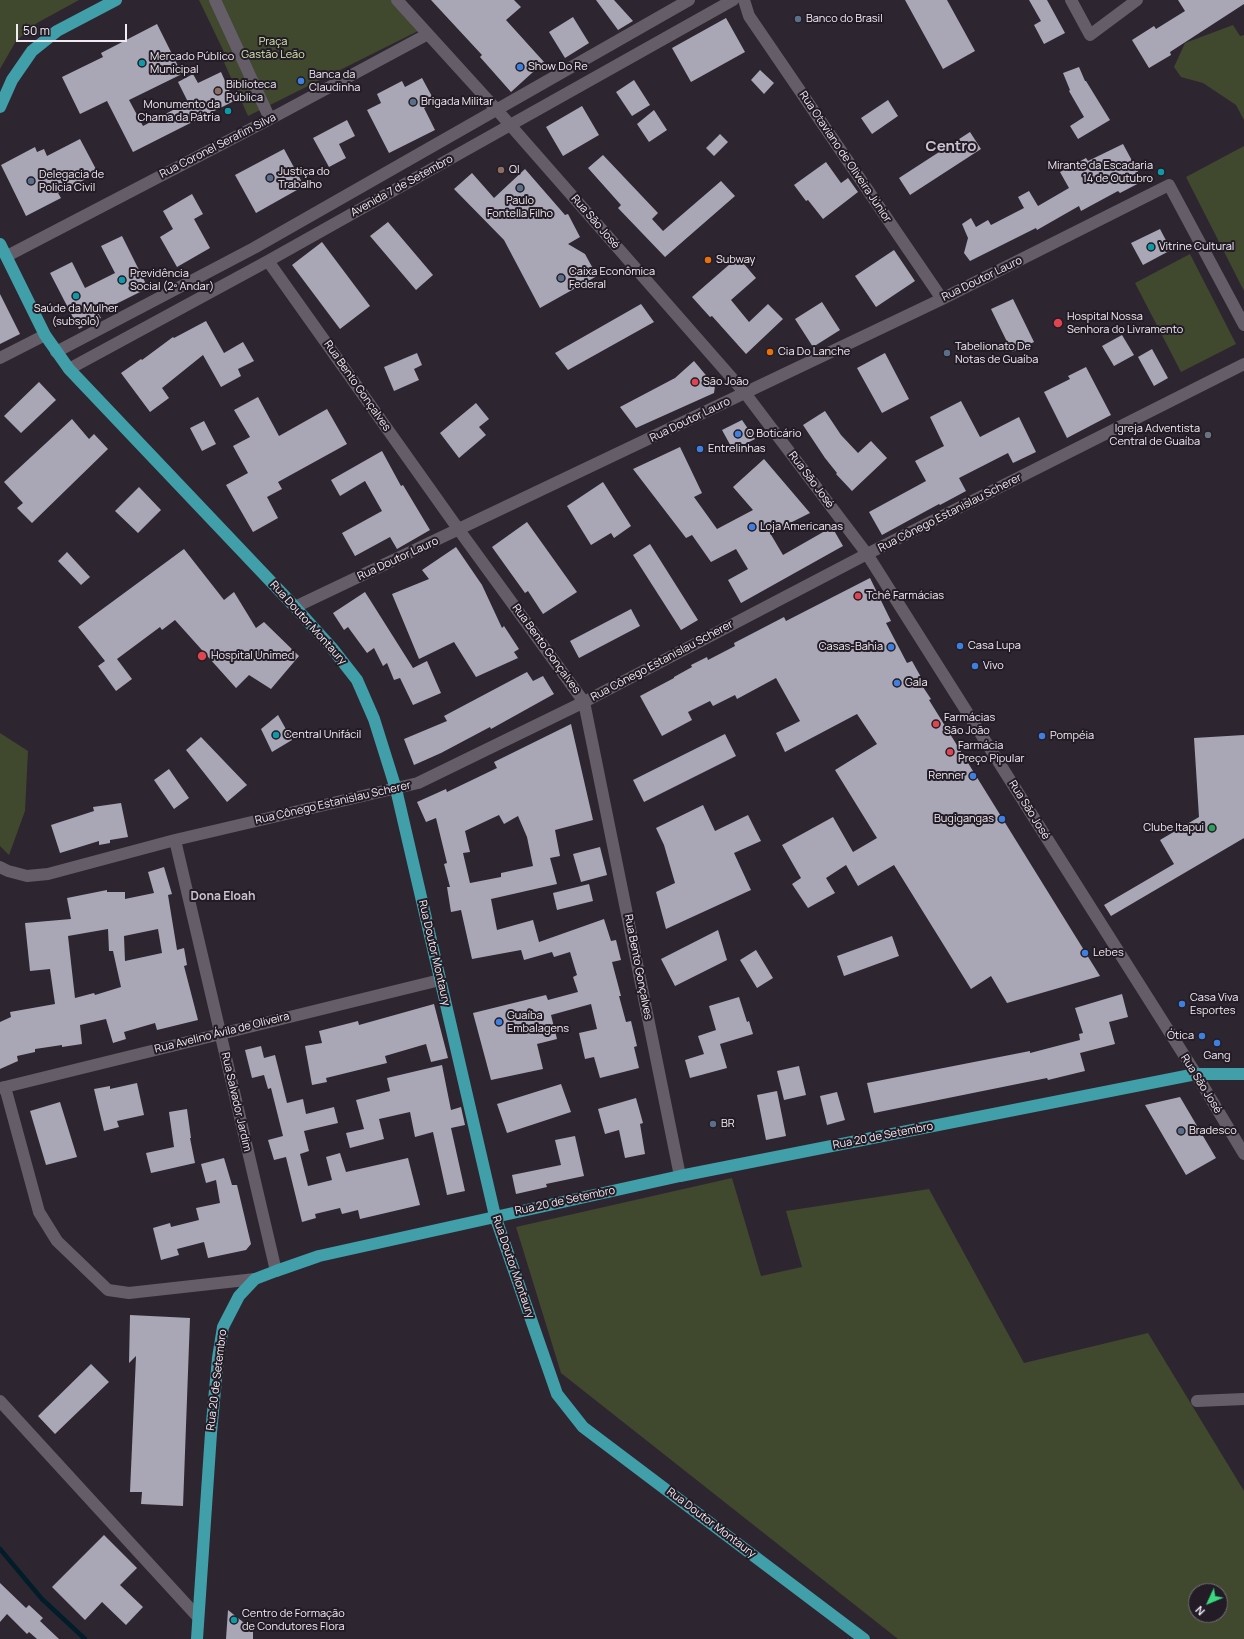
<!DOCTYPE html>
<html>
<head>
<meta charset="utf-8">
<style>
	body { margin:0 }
	#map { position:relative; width:1244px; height:1639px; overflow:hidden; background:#2d2630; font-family:Manrope,sans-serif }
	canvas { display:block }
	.north { position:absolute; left:1188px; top:1583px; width:40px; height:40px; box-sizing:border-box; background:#231c26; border:1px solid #756f78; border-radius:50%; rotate:226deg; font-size:11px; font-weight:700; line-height:16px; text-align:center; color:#f1ecf3 }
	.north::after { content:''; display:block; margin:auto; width:14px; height:18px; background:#39d87f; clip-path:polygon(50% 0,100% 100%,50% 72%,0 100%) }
	.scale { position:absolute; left:16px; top:24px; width:111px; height:18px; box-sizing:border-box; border:2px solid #f1ecf3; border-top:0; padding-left:5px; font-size:12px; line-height:14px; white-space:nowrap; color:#f1ecf3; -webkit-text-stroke:3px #231c26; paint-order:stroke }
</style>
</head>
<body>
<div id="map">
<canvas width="1244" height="1639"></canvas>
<div class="north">N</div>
<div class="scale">50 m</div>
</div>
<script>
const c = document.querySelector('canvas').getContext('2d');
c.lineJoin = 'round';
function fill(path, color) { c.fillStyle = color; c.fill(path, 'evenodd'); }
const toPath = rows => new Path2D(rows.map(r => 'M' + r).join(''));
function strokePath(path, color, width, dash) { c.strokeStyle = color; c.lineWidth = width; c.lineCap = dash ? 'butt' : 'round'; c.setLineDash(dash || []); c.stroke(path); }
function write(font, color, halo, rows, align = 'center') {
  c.font = font + ' Manrope,sans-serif'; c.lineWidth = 4; c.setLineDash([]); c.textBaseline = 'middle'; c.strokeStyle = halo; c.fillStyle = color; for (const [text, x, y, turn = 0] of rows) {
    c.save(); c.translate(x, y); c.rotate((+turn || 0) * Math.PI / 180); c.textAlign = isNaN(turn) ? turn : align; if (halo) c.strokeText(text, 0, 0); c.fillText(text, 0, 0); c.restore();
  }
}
const green = toPath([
	[0,0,79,0,37,23,16,41,0,69],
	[199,0,391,0,420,30,248,116,223,60,224,52],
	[1233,25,1240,36,1244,35,1244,120,1236,105,1203,83,1181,77,1174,67,1185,43],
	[1244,146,1244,291,1186,177],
	[1190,254,1236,344,1181,372,1135,283],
	[0,733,28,751,25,811,9,855,0,846],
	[732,1178,761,1276,802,1267,786,1211,929,1189,1024,1363,1148,1333,1244,1491,1244,1639,898,1639,561,1373,516,1227],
	[1196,1591,1220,1591,1220,1615,1196,1615]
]);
const stream = toPath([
	[0,1549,42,1599,85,1639]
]);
const building = toPath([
	[431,0,514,0,521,7,506,20,544,62,511,92,480,57,482,55],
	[596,0,614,0,633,21,618,30],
	[905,0,947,0,975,51,943,69],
	[1029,0,1047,0,1065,33,1044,44,1034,25,1041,21],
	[1178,0,1244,0,1244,4,1170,52,1171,55,1149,68,1132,40,1154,26,1156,29,1185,11],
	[573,17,589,43,565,58,549,32],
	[726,18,745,52,691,82,672,48],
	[157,24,182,74,129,100,143,126,188,102,178,82,193,74,198,83,221,72,234,101,133,152,107,101,80,114,62,77,103,57,101,53],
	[1079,67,1085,81,1086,81,1110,120,1078,139,1070,126,1084,117,1069,91,1070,90,1063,73],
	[760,70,774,83,764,94,751,80],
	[422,78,435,102,424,108,435,130,389,153,367,110,381,103,377,94,402,81,405,87],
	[634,80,650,105,632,116,616,92],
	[888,100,898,116,872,134,861,118],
	[582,106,599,135,563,156,546,127],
	[654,110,667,130,649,142,637,124],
	[347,120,355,136,339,144,346,158,329,167,313,138],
	[970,132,981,149,910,195,899,178],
	[720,134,728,142,714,156,706,148],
	[80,139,98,173,58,193,61,198,26,216,1,165,35,147,37,152,44,149,47,156],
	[1123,144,1143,181,1120,193,1118,191,1081,211,1079,206,1037,230,1036,228,970,261,964,253,968,238,962,224,971,218,976,227,988,220,991,225,1024,208,1018,197,1029,191,1038,206,1069,188,1060,172,1086,158,1088,161],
	[284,149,304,186,256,213,235,175],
	[603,155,658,213,652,219,663,231,721,181,735,196,665,257,618,208,621,205,588,168],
	[826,162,841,183,848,178,858,192,823,219,808,200,806,201,794,185],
	[525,169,565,215,568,214,580,237,568,244,585,254,597,276,540,308,504,240,454,189,472,173,494,198],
	[192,194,203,214,194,219,210,248,177,267,160,237,173,229,163,211],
	[388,222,433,275,416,290,370,236],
	[1160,229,1171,250,1143,265,1131,243],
	[122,236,148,288,98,313,101,318,79,329,50,273,72,262,85,288,115,273,101,246],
	[322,242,370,306,340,329,292,265],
	[894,250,915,281,876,307,855,276],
	[738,257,756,278,731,300,749,322,768,304,783,319,746,354,712,316,710,317,692,297],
	[0,294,20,334,0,344],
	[1013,299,1034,342,1012,352,991,309],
	[822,302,840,330,813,347,795,319],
	[641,304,654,322,568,370,555,353],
	[206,321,224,353,243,342,254,361,238,369,241,376,221,387,203,355,162,388,169,398,150,412,121,373,141,359,142,360,173,337,174,338],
	[1122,335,1134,355,1114,366,1102,346],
	[1152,349,1168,378,1154,386,1138,357],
	[417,353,422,365,414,369,419,380,394,391,384,367],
	[885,353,909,399,882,413,857,368],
	[694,361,715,386,714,393,636,428,620,407,675,378],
	[1086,367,1111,415,1067,438,1044,392,1070,379,1068,376],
	[39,382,56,400,21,433,4,416],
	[258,397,279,436,327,409,347,444,278,482,282,489,267,497,278,518,253,532,226,485,248,473,233,446,250,437,234,410],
	[961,401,980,437,1019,417,1036,452,1013,463,1008,453,959,478,966,491,940,505,939,504,882,535,869,512,926,481,915,461,944,446,930,417],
	[476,403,489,419,479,427,486,435,459,458,440,433],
	[825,411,841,435,858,453,871,441,887,458,852,491,836,474,837,473,825,458,803,425],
	[72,419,89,439,94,434,108,449,32,523,17,508,23,503,4,482],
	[742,420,755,439,733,450,722,430],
	[204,421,216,444,202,451,190,428],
	[680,447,702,493,694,497,717,529,753,510,733,487,764,459,810,513,770,533,783,555,832,527,843,546,741,603,728,580,748,569,736,549,711,562,692,535,686,538,633,469],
	[382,451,401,486,403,485,430,530,397,549,390,537,355,556,342,533,382,511,365,481,340,496,331,480],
	[603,482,631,526,614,538,611,533,591,545,567,506],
	[139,487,161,510,138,533,115,511],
	[527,522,577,592,543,614,528,591,525,593,492,547],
	[650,544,698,620,681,630,633,555],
	[456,547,482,585,502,628,504,626,519,649,514,652,518,658,476,677,454,642,419,659,392,594,429,579,422,570],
	[184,549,224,600,234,592,256,628,264,622,299,656,271,689,249,675,236,688,175,620,162,630,160,627,117,659,132,679,116,691,98,666,105,661,78,627],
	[67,552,90,577,81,585,58,561],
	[870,578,891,621,886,623,907,663,912,661,922,679,919,681,931,699,929,700,1100,976,1007,1003,991,976,971,989,894,865,858,886,846,865,826,878,835,893,808,908,792,884,801,878,782,845,833,817,853,852,877,838,835,770,877,744,857,714,785,752,776,733,800,721,776,678,737,699,735,695,713,706,710,701,688,712,692,720,662,736,640,696,674,678,674,677,692,667,691,665,707,657,708,660,735,646,734,643,784,617,786,621],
	[365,592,413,668,427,661,441,693,413,705,400,678,394,680,387,663,383,666,374,648,367,653,348,627,344,630,333,613],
	[631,609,640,626,579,658,570,641],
	[527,672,533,681,543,676,554,694,491,729,490,727,441,753,414,765,404,739,447,721,444,716],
	[278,715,292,740,272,752,261,729],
	[571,724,593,820,555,830,560,856,550,858,557,884,491,899,497,930,533,920,539,942,604,919,611,941,616,940,621,960,612,962,621,996,619,996,626,1022,631,1021,637,1046,634,1047,639,1068,600,1078,594,1057,585,1059,579,1033,597,1029,591,1004,551,1015,557,1039,537,1044,543,1069,491,1080,473,1013,546,995,548,1000,578,992,573,977,577,975,570,952,554,957,552,952,524,960,521,950,472,959,461,910,451,912,447,887,450,887,444,864,447,863,436,818,426,822,417,802,446,789,447,792,470,781,497,768,494,762],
	[499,815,504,824,518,816,527,837,533,866,501,873,501,877,470,883,463,853,470,852,465,831],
	[725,734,736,756,644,802,633,780],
	[1244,735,1244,838,1111,916,1104,905,1174,864,1160,840,1199,817,1194,738],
	[201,737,247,785,227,802,186,750],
	[169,769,189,798,174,809,154,780],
	[121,803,128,837,110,840,110,843,99,845,99,841,60,853,51,825,94,811,93,807],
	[703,805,715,831,748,815,761,841,734,853,751,890,666,929,656,892,675,883,664,845,656,828],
	[600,847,607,875,581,882,573,854],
	[164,867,172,894,168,895,177,950,184,948,187,965,184,966,198,1020,157,1030,155,1023,124,1032,126,1039,113,1043,106,1019,80,1025,82,1044,62,1047,62,1045,35,1049,35,1052,17,1056,18,1061,0,1069,0,1022,11,1017,10,1012,55,1004,50,969,30,971,25,923,71,919,67,898,107,890,107,892,125,892,125,899,154,893,148,872],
	[108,929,109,951,113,951,121,987,95,995,94,993,75,998,68,936],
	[158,929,162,953,125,961,124,936],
	[589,884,593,901,557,910,553,893],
	[718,930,727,960,675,986,661,959],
	[892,936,899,956,844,976,837,956],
	[756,950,773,978,757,988,740,960],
	[1122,994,1128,1017,1109,1022,1115,1044,1080,1053,1085,1071,1048,1080,1047,1078,874,1113,867,1083,1030,1051,1030,1053,1080,1040,1079,1034,1083,1033,1075,1008],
	[739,997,747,1022,749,1021,753,1034,720,1044,727,1068,690,1078,685,1060,704,1054,698,1036,716,1030,709,1006],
	[434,1004,448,1058,431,1062,426,1044,385,1056,387,1063,326,1078,327,1082,312,1085,305,1046,322,1043,319,1031,358,1021,359,1025],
	[261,1046,264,1058,275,1055,287,1103,303,1099,306,1114,334,1107,338,1123,304,1131,309,1151,300,1154,308,1186,332,1180,326,1157,340,1153,346,1172,408,1158,420,1205,360,1219,358,1210,342,1214,340,1208,315,1214,316,1218,302,1222,286,1157,274,1160,268,1140,283,1136,271,1088,268,1089,264,1075,252,1078,245,1050],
	[442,1065,451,1110,461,1107,465,1125,451,1128,465,1191,447,1195,433,1132,415,1137,410,1112,379,1119,384,1139,350,1148,346,1133,364,1129,356,1100,390,1091,387,1078],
	[799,1066,806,1095,784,1100,777,1071],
	[137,1083,144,1115,117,1121,119,1127,104,1131,94,1089,110,1086,110,1089],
	[561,1084,571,1112,507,1133,497,1104],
	[777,1091,786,1136,766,1140,757,1095],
	[837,1092,845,1120,827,1125,820,1096],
	[1180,1097,1216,1158,1186,1175,1145,1105],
	[636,1098,643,1123,640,1124,645,1154,625,1158,619,1130,605,1134,598,1109],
	[60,1102,77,1157,46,1165,30,1111],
	[187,1109,191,1138,190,1138,195,1163,151,1173,146,1153,174,1147,169,1112],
	[575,1136,584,1176,546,1184,547,1187,516,1194,512,1175,561,1165,555,1140],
	[224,1158,232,1185,237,1185,251,1244,246,1250,208,1258,204,1242,177,1249,179,1255,161,1260,153,1228,170,1223,171,1227,199,1220,196,1208,220,1203,216,1180,206,1183,201,1164],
	[130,1315,190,1318,183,1506,141,1504,142,1492,130,1492,136,1356,129,1363],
	[91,1364,109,1382,55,1434,38,1416],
	[104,1535,137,1568,120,1585,143,1607,126,1625,102,1602,85,1620,52,1587],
	[0,1583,26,1608,29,1605,43,1618,40,1621,59,1639,37,1639,29,1632,27,1634,7,1614,0,1622],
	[228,1610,253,1630,253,1639,226,1639]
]);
const minor = toPath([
	[215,0,270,119],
	[397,0,497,110,745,393,867,554,1196,1074,1244,1154],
	[744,0,749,16,942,299],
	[1071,0,1090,35,1137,0],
	[7,256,270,119,428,34],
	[268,261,459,530,584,702,680,1176],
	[56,352,254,248,689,0],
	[0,358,45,335],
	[69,369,268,261,733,0],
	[295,607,942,299,1169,185,1244,325],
	[175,840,276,1271],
	[0,867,8,871,27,876,48,874,175,840,418,783,584,702,867,554,1244,364],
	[5,1087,440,980],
	[0,1088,5,1087,39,1212,57,1241,108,1290,129,1293,255,1279],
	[0,1401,197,1616],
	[1197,1401,1244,1399]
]);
const major = toPath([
	[0,107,12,80,32,51,57,31,116,0],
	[0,244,45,335,69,369,295,607,332,648,357,680,374,719,396,789,495,1216,557,1394,583,1427,864,1639],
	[197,1639,211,1433,218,1358,223,1327,239,1296,255,1279,276,1271,319,1256,680,1176,1196,1074,1244,1074]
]);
const markers = [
	[798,19,4,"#5c6f8a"],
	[142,63,4,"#0f9aa8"],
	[520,67,4,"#3f7fe0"],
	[301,81,4,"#3f7fe0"],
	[218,91,4,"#8d6e63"],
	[413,102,4,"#5c6f8a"],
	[228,111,4,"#0f9aa8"],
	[501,170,4,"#8d6e63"],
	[1161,172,4,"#0f9aa8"],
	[270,178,4,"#5c6f8a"],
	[31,181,4,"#5c6f8a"],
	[520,188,4,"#5c6f8a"],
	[1151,247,4,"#0f9aa8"],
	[708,260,4,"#e8710a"],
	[561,278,4,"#5c6f8a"],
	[122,280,4,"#0f9aa8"],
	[76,296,4,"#0f9aa8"],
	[1058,323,5,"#e0444e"],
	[770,352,4,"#e8710a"],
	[947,353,4,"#5c6f8a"],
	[695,382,4,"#e0444e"],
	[738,434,4,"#3f7fe0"],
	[1208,435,4,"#6b7280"],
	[700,449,4,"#3f7fe0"],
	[752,527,4,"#3f7fe0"],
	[858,596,4,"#e0444e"],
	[960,646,4,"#3f7fe0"],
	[891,647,4,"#3f7fe0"],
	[202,656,5,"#e0444e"],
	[975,666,4,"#3f7fe0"],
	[897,683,4,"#3f7fe0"],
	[936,724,4,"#e0444e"],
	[276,735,4,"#0f9aa8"],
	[1042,736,4,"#3f7fe0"],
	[950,752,4,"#e0444e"],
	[973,776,4,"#3f7fe0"],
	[1002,819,4,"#3f7fe0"],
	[1212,828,4,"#2e9e5b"],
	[1085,953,4,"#3f7fe0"],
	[1182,1004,4,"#3f7fe0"],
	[499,1022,4,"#3f7fe0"],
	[1202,1036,4,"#3f7fe0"],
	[1217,1043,4,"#3f7fe0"],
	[713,1124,4,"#5c6f8a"],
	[1181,1131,4,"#5c6f8a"],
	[234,1620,4,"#0f9aa8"]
];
const poiNames = [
	["Banco do Brasil",806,19],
	["Mercado Público",150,57],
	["Municipal",150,70],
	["Show Do Re",528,67],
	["Banca da",309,75],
	["Claudinha",309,88],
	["Biblioteca",226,85],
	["Pública",226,98],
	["Brigada Militar",421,102],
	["Monumento da",220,105,"right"],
	["Chama da Pátria",220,118,"right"],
	["Mirante da Escadaria",1153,166,"right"],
	["14 de Outubro",1153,179,"right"],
	["QI",509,170],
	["Justiça do",278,172],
	["Trabalho",278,185],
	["Delegacia de",39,175],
	["Policia Civil",39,188],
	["Paulo",520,201,"center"],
	["Fontella Filho",520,214,"center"],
	["Vitrine Cultural",1159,247],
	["Subway",716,260],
	["Caixa Econômica",569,272],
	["Federal",569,285],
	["Previdência",130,274],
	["Social (2º Andar)",130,287],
	["Saúde da Mulher",76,309,"center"],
	["(subsolo)",76,322,"center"],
	["Hospital Nossa",1067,317],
	["Senhora do Livramento",1067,330],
	["Tabelionato De",955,347],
	["Notas de Guaíba",955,360],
	["Cia Do Lanche",778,352],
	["São João",703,382],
	["Igreja Adventista",1200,429,"right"],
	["Central de Guaíba",1200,442,"right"],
	["O Boticário",746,434],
	["Entrelinhas",708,449],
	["Loja Americanas",760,527],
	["Tchê Farmácias",866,596],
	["Casa Lupa",968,646],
	["Casas-Bahia",883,647,"right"],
	["Hospital Unimed",211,656],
	["Vivo",983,666],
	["Gala",905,683],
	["Farmácias",944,718],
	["São João",944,731],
	["Central Unifácil",284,735],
	["Pompéia",1050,736],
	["Farmácia",958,746],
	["Preço Pipular",958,759],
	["Renner",965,776,"right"],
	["Bugigangas",994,819,"right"],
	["Clube Itapui",1204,828,"right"],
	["Lebes",1093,953],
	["Casa Viva",1190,998],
	["Esportes",1190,1011],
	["Guaíba",507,1016],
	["Embalagens",507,1029],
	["Ótica",1194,1036,"right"],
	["Gang",1217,1056,"center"],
	["BR",721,1124],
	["Bradesco",1189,1131],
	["Centro de Formação",242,1614],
	["de Condutores Flora",242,1627]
];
const parkNames = [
	["Praça",273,42],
	["Gastão Leão",273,55]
];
const streetNames = [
	["Rua Coronel Serafim Silva",218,146,-27],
	["Rua Otaviano de Oliveira Júnior",845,157,56],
	["Avenida 7 de Setembro",402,186,-29],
	["Rua São José",595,222,49],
	["Rua Doutor Lauro",982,279,-26],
	["Rua Bento Gonçalves",357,386,55],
	["Rua Doutor Lauro",690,420,-26],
	["Rua São José",811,480,53],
	["Rua Cônego Estanislau Scherer",950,513,-27],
	["Rua Doutor Lauro",398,559,-25],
	["Rua Doutor Montaury",308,623,48],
	["Rua Bento Gonçalves",546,649,54],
	["Rua Cônego Estanislau Scherer",662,661,-28],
	["Rua Cônego Estanislau Scherer",333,803,-13],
	["Rua São José",1029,810,58],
	["Rua Doutor Montaury",434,953,77],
	["Rua Bento Gonçalves",638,967,79],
	["Rua Avelino Ávila de Oliveira",222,1033,-14],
	["Rua São José",1201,1084,58],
	["Rua Salvador Jardim",236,1102,77],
	["Rua 20 de Setembro",883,1136,-11],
	["Rua 20 de Setembro",565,1201,-12],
	["Rua Doutor Montaury",513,1267,71],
	["Rua 20 de Setembro",217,1380,-83],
	["Rua Doutor Montaury",711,1523,37]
];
const neighbourhoodNames = [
	["Dona Eloah",223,897]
];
const districtNames = [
	["Centro",951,147]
];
fill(green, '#40482e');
strokePath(stream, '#001d29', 4.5);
fill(building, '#a9a7b5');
strokePath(minor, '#655e69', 12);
strokePath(major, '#419fa9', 12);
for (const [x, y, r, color] of markers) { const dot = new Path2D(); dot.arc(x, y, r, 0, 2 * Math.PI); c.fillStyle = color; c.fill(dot); strokePath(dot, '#231c26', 1.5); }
write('11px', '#f1ecf3', '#231c26', poiNames, 'left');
write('11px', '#d5ebac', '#231c26', parkNames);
write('11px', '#f1ecf3', '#231c26', streetNames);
write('bold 12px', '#ccc3d0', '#231c26', neighbourhoodNames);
write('bold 15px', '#ccc3d0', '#231c26', districtNames);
</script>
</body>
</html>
